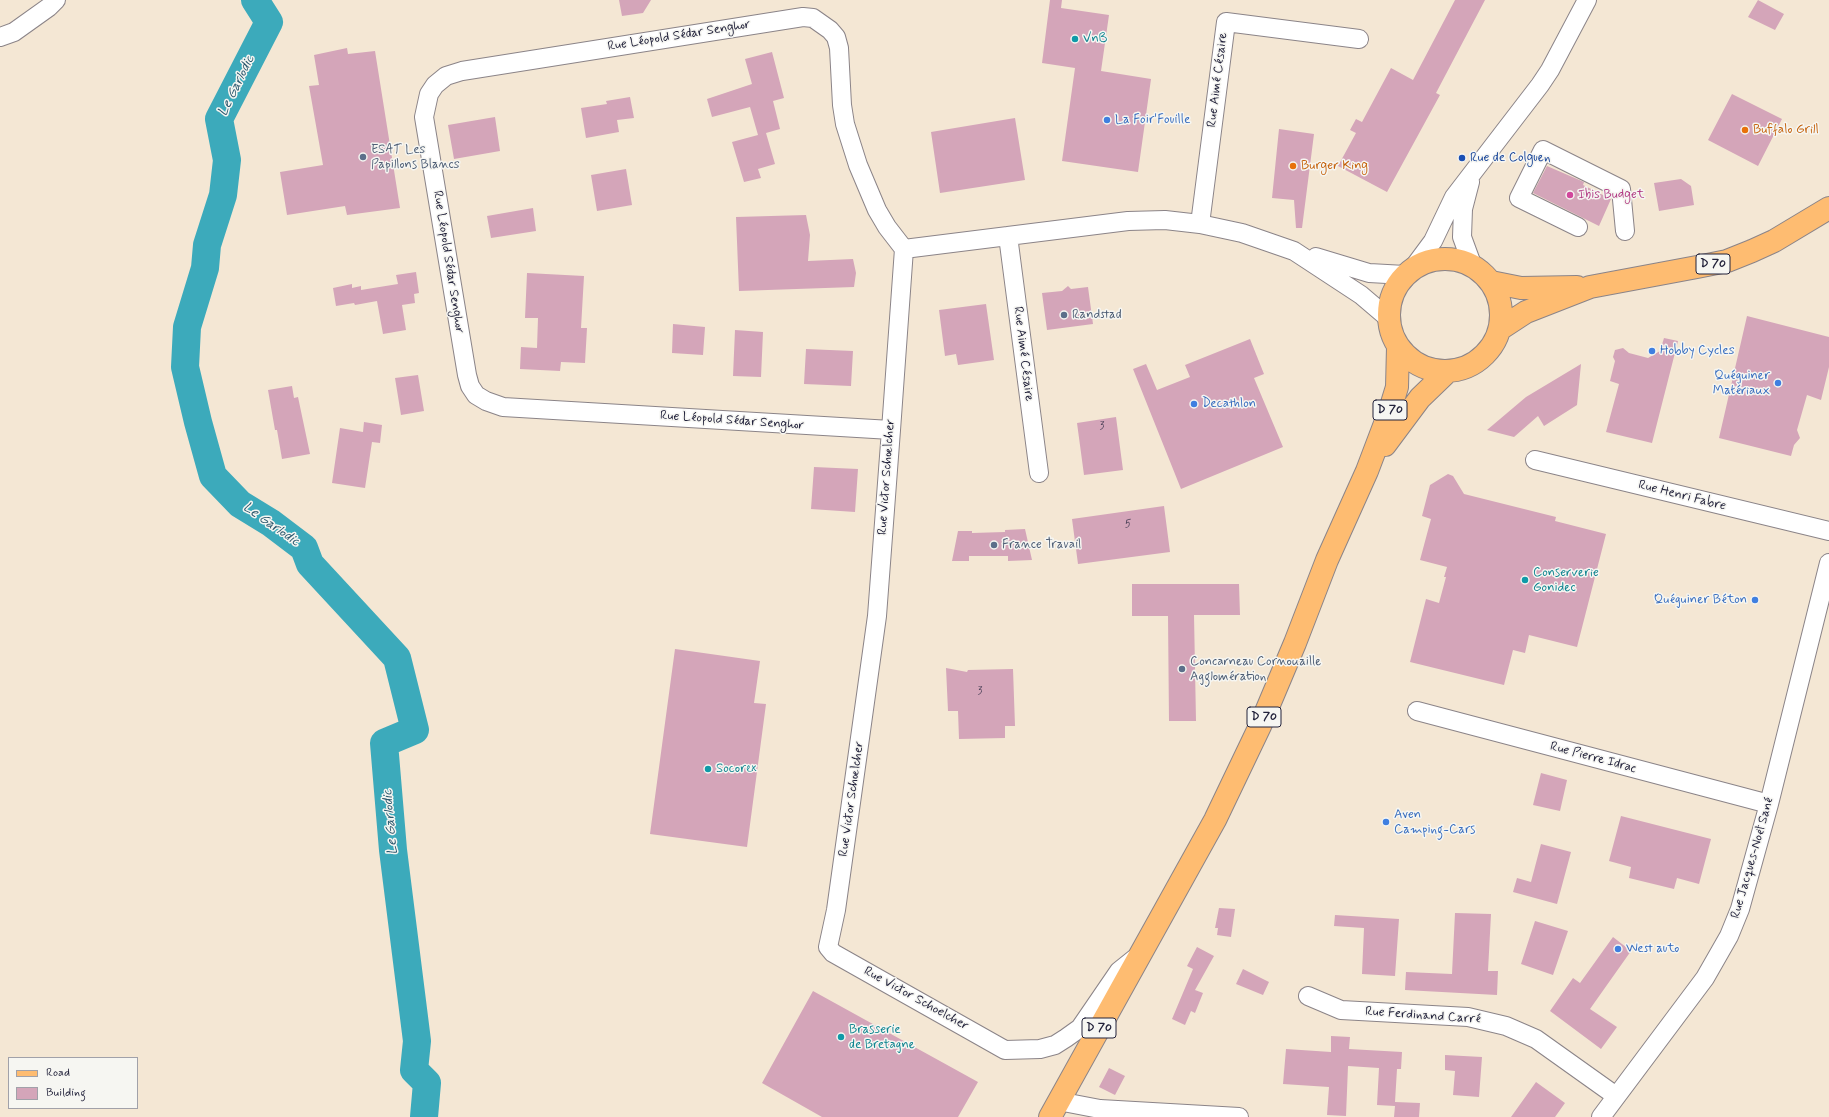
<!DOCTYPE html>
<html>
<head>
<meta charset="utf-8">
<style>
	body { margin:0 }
	#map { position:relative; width:1829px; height:1117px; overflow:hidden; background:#f4e7d4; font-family:Mynerve,sans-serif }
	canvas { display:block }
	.legend { position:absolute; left:8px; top:1057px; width:130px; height:52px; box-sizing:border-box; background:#f6f6f2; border:1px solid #a1a1a9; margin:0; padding:5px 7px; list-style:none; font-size:12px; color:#22223b }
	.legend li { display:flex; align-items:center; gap:8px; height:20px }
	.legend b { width:20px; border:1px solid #a1a1a9 }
</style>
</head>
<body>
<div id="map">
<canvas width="1829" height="1117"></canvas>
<ul class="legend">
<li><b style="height:5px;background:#febc71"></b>Road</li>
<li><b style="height:11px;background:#d4a5b9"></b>Building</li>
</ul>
</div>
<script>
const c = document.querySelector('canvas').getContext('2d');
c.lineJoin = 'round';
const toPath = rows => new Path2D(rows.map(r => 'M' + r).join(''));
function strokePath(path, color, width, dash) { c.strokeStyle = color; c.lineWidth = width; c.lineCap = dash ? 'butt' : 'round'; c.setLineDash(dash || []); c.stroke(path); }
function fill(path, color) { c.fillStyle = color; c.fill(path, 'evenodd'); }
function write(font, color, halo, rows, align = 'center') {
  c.font = font + ' Mynerve,sans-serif'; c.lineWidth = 3; c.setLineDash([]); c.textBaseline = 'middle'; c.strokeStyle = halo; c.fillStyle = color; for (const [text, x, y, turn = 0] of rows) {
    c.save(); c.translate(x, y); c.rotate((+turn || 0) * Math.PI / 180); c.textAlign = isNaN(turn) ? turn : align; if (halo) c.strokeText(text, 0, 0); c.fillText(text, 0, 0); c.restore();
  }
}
const river = toPath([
	[255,0,269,22,219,119,227,160,223,195,207,245,205,268,187,327,185,367,198,422,213,476,240,504,271,523,304,548,310,564,397,658,415,730,384,743,393,850,417,1041,414,1070,427,1083,424,1117]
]);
const building = toPath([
	[619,0,651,0,643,13,622,16],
	[1050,0,1062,0,1061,8,1109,15,1101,71,1151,79,1138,172,1062,161,1075,68,1042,63],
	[1455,0,1485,0,1436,93,1440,95,1387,192,1338,166,1356,133,1350,130,1356,119,1362,122,1391,68,1413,80],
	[1758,0,1784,14,1775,30,1748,17],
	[347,48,348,54,375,51,400,208,347,215,345,206,287,215,280,172,323,165,309,86,319,85,314,55],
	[772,52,784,98,773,101,780,129,766,133,775,164,758,169,761,178,744,182,732,142,758,135,750,107,712,117,707,99,752,84,745,59],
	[1732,94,1782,119,1758,166,1708,140],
	[630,97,634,118,617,120,619,132,586,138,581,108,607,104,606,101],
	[495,117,500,151,454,159,448,125],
	[1015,118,1025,180,940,193,931,132],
	[1279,129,1314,134,1302,228,1296,228,1294,200,1272,198],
	[1547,166,1584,182,1583,185,1611,199,1599,226,1533,193],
	[626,169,632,205,597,211,591,175],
	[1681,179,1691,186,1694,205,1659,211,1654,183],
	[533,208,536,231,491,238,487,216],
	[806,215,810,235,808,261,853,259,856,273,854,287,739,291,736,217],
	[416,272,419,293,414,294,415,303,402,305,406,330,383,334,377,301,355,305,354,303,336,306,333,288,352,284,352,288,361,286,361,290,398,284,396,275],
	[527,273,584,276,581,328,587,328,585,363,561,362,560,371,520,369,521,347,537,348,538,318,525,318],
	[1068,286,1071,289,1088,287,1093,324,1047,330,1042,293,1062,291],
	[986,304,994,360,958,365,956,354,945,356,939,310],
	[1747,316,1829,337,1829,367,1821,400,1807,395,1797,430,1800,438,1794,445,1791,456,1719,438],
	[673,324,705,327,703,355,672,353],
	[735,330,763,332,761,377,733,376],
	[1664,338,1678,341,1652,443,1606,432,1619,384,1610,381,1615,361,1613,357,1615,350,1623,348,1629,353,1648,358,1660,351],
	[1250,339,1264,374,1254,378,1283,447,1181,489,1133,369,1146,364,1157,390,1190,377,1185,365],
	[806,349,853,351,851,386,804,384],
	[1581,364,1577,405,1544,426,1538,416,1514,437,1487,430,1526,397],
	[418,375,424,411,401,415,395,378],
	[292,386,294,398,298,397,310,454,282,459,277,430,275,430,268,390],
	[1116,417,1123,470,1084,475,1077,423],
	[364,422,382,425,380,443,372,442,365,488,332,483,340,428,363,432],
	[814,467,858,469,855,512,811,509],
	[1448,474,1453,476,1464,494,1556,517,1555,521,1606,534,1577,647,1529,635,1525,653,1513,650,1504,685,1410,662,1426,599,1439,603,1446,577,1444,577,1447,567,1420,560,1431,519,1422,516,1430,485],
	[1164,506,1170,552,1078,564,1072,519],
	[1025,529,1032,560,1008,561,1008,556,969,556,969,561,952,561,958,531,972,531,972,533,1005,532,1005,530],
	[1132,584,1239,584,1240,615,1194,615,1196,721,1169,721,1168,616,1132,616],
	[675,649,760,661,754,703,766,704,747,847,650,834],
	[946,668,967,672,968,670,1013,669,1015,726,1005,726,1005,738,959,739,958,711,948,711],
	[1541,773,1567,780,1560,811,1533,805],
	[1621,816,1711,839,1699,884,1677,878,1674,889,1629,878,1631,867,1609,861],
	[1541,844,1571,852,1557,904,1513,892,1517,878,1531,882],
	[1219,908,1235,909,1231,937,1217,935,1218,928,1215,928],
	[1455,913,1491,914,1488,971,1498,971,1497,995,1405,990,1406,972,1452,974],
	[1335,915,1399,919,1395,976,1362,974,1364,928,1334,926],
	[1535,921,1568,931,1553,975,1521,964],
	[1613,937,1631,951,1590,1009,1617,1027,1601,1049,1550,1011,1573,978,1580,983],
	[1197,947,1214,956,1195,990,1203,993,1195,1013,1191,1011,1185,1025,1172,1019,1193,969,1187,966],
	[1243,969,1269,982,1263,995,1236,984],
	[813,991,978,1082,958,1117,822,1117,762,1083],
	[1331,1036,1350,1037,1349,1049,1402,1052,1401,1069,1397,1069,1395,1102,1420,1103,1419,1117,1394,1117,1395,1106,1377,1105,1379,1068,1348,1066,1346,1116,1327,1115,1329,1087,1283,1084,1286,1049,1331,1052],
	[1445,1055,1482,1057,1479,1097,1453,1095,1455,1071,1445,1070],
	[1109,1068,1125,1076,1115,1095,1099,1087],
	[1536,1082,1565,1103,1555,1117,1511,1117]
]);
const street = toPath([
	[0,37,14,32,49,7,56,0],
	[1470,182,1463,209,1462,237,1473,267],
	[1200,224,1226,22,1359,39],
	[1578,227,1519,198,1543,150,1621,189,1625,231],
	[1008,236,1039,473],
	[904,249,1128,221,1165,220,1200,224,1242,233,1294,251,1361,295,1388,318],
	[1316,257,1369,273,1405,275],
	[1413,268,1433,241,1454,197,1540,85,1550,70,1587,0],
	[891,430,503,407,486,401,476,395,470,386,467,375,424,117,429,94,435,85,446,76,462,71,803,17,813,18,830,30,836,37,839,48,842,105,845,124,858,165,877,210,887,227,904,249,891,430,877,616,836,910,828,947,833,953,1005,1050,1040,1049,1055,1045,1066,1038,1080,1028,1119,971,1134,959],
	[1535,460,1829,531],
	[1417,711,1769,804],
	[1308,996,1341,1010,1468,1017,1506,1026,1536,1039,1616,1096],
	[1058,1101,1100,1109,1239,1117],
	[1601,1117,1705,978,1729,936,1740,909,1769,804,1829,563]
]);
const primary = toPath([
	'1389 315a56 56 0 1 1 112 0a56 56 0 1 1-112 0Z',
	[1491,282,1521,288,1577,287],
	[1500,329,1526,312,1590,287,1697,267,1727,261,1752,251,1774,241,1829,208],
	[1385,445,1420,398,1447,372],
	[1050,1117,1215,820,1260,726,1295,643,1327,560,1367,471,1389,413,1397,387,1398,347]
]);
const markers = [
	[1075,39,4,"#0f9aa8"],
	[1107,120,4,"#3f7fe0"],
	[1745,130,4,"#e8710a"],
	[363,157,4,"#5c6f8a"],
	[1462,158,4,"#1a4fb4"],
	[1293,166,4,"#e8710a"],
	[1570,195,4,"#d1479c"],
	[1064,315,4,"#5c6f8a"],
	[1652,351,4,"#3f7fe0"],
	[1778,383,4,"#3f7fe0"],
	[1194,404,4,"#3f7fe0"],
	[994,545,4,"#5c6f8a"],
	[1525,580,4,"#0f9aa8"],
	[1755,600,4,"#3f7fe0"],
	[1182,669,4,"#5c6f8a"],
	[708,769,4,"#0f9aa8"],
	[1386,822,4,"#3f7fe0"],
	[1618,949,4,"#3f7fe0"],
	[841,1037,4,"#0f9aa8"]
];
const numberNames = [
	["3",1102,427],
	["5",1128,525],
	["3",980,692]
];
const shields = [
	[1713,264,34],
	[1390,410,34],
	[1264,717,34],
	[1099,1028,34]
];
const shieldNames = [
	["D 70",1713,264],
	["D 70",1390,410],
	["D 70",1264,717],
	["D 70",1099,1028]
];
const streetNames = [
	["Rue Léopold Sédar Senghor",679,36,-9],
	["Rue Aimé Césaire",1218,80,-83],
	["Rue Léopold Sédar Senghor",448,262,81],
	["Rue Aimé Césaire",1023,354,83],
	["Rue Léopold Sédar Senghor",732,421,4],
	["Rue Victor Schœlcher",887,477,-86],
	["Rue Henri Fabre",1682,496,14],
	["Rue Pierre Idrac",1593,758,15],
	["Rue Victor Schœlcher",852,799,-82],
	["Rue Jacques-Noël Sané",1753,858,-74],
	["Rue Victor Schoelcher",916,999,29],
	["Rue Ferdinand Carré",1423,1016,4]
];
const cultureNames = [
	["VnB",1083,39],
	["Conserverie",1533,573],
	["Gonidec",1533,588],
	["Socorex",716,769],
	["Brasserie",849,1030],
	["de Bretagne",849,1045]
];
const shopNames = [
	["La Foir'Fouille",1115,120],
	["Hobby Cycles",1660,351],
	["Quéguiner",1770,376,"right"],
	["Matériaux",1770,391,"right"],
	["Decathlon",1202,404],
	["Quéguiner Béton",1747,600,"right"],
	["Aven",1394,815],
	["Camping-Cars",1394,830],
	["West auto",1626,949]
];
const foodNames = [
	["Buffalo Grill",1753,130],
	["Burger King",1301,166]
];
const serviceNames = [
	["ESAT Les",371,150],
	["Papillons Blancs",371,165],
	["Randstad",1072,315],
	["France Travail",1002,545],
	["Concarneau Cornouaille",1190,662],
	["Agglomération",1190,677]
];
const transitNames = [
	["Rue de Colguen",1470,158]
];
const hotelNames = [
	["Ibis Budget",1578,195]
];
const waterNames = [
	["Le Garlodic",237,86,-64],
	["Le Garlodic",271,525,35],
	["Le Garlodic",391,822,-95]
];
strokePath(river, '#3caabb', 28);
fill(building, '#d4a5b9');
strokePath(street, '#8b8488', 20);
strokePath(primary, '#8b8488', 24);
strokePath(street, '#fff', 18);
strokePath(primary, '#febc71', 22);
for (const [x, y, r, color] of markers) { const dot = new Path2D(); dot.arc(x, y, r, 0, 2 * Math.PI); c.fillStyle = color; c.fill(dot); strokePath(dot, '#f6f6f2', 1.5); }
write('11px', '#4e435a', null, numberNames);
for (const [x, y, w] of shields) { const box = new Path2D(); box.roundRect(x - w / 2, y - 10, w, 20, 3); c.fillStyle = '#f6f6f2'; c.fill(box); strokePath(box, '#22223b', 1); }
write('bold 12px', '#22223b', null, shieldNames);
write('13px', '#22223b', '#f6f6f2', streetNames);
write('13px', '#0d838f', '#f6f6f2', cultureNames, 'left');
write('13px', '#366cbe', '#f6f6f2', shopNames, 'left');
write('13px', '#c56008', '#f6f6f2', foodNames, 'left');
write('13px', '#4e5e75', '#f6f6f2', serviceNames, 'left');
write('13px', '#164399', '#f6f6f2', transitNames, 'left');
write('13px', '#b23c85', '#f6f6f2', hotelNames, 'left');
write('italic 14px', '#2c586e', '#f6f6f2', waterNames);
</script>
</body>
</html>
